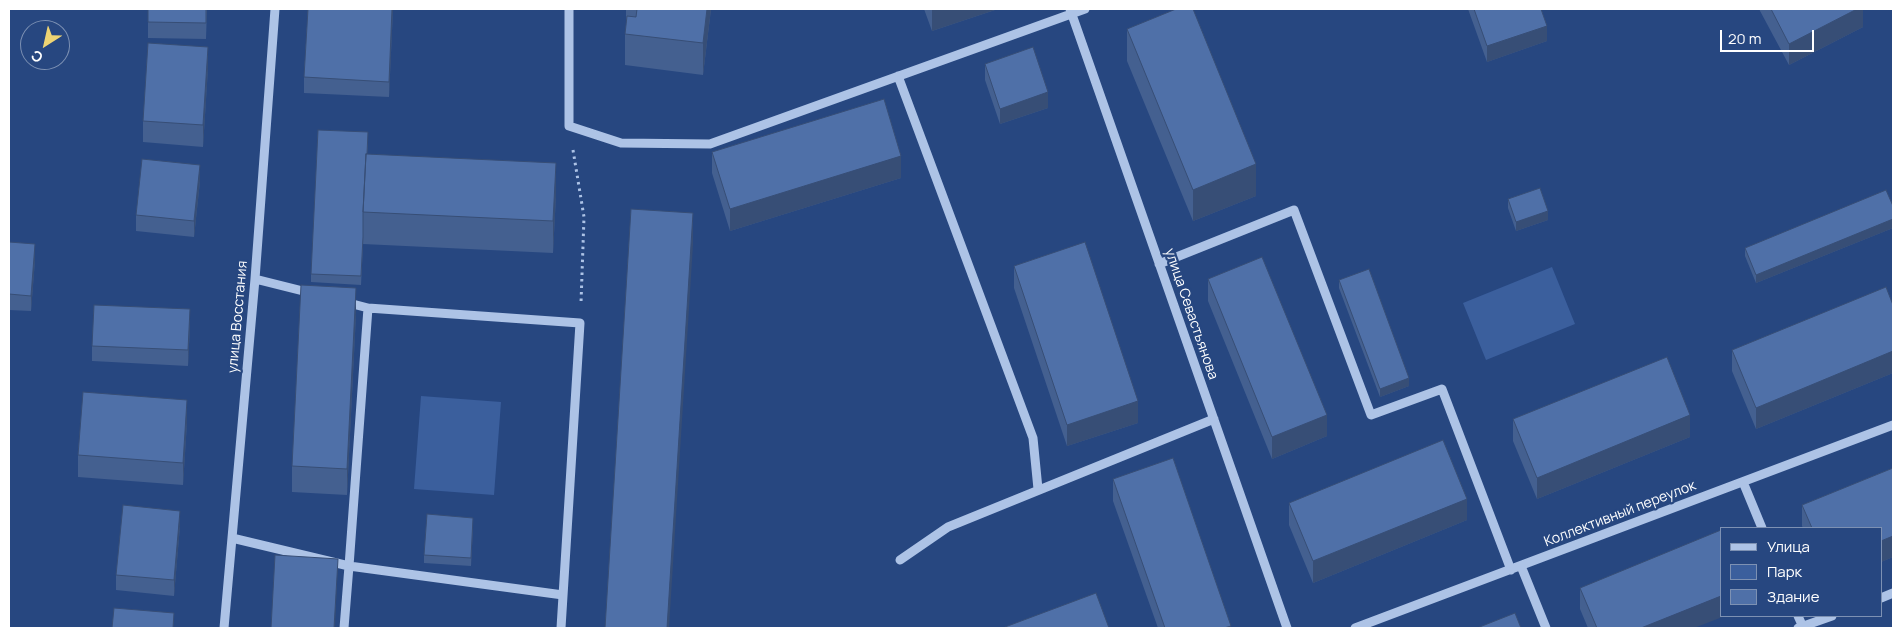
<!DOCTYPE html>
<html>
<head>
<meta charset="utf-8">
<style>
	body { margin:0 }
	#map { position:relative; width:1902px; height:637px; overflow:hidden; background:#274780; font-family:Manrope,sans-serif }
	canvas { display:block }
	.frame { position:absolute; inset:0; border:10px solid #fff; pointer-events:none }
	.legend { position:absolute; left:1720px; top:527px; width:162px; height:90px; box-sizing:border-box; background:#274780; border:1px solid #7d91b3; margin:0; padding:6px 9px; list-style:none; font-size:15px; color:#fff }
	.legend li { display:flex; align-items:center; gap:10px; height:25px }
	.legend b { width:25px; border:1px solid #7d91b3 }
	.north { position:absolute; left:20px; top:20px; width:50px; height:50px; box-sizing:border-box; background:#274780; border:1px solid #7d91b3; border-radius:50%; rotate:215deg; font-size:14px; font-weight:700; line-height:20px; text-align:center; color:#fff }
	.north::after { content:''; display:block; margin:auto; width:18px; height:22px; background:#eed473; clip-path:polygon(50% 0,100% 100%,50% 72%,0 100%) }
	.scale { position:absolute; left:1720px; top:30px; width:94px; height:22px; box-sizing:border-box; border:2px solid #fff; border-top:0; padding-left:6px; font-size:15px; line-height:18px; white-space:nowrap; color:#fff; -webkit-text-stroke:4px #274780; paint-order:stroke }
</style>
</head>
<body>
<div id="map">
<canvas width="1902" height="637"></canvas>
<div class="frame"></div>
<ul class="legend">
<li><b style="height:6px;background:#adc3e6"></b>Улица</li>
<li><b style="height:14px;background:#3b5f9d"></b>Парк</li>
<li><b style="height:14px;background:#4f70a8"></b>Здание</li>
</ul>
<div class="north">С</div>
<div class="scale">20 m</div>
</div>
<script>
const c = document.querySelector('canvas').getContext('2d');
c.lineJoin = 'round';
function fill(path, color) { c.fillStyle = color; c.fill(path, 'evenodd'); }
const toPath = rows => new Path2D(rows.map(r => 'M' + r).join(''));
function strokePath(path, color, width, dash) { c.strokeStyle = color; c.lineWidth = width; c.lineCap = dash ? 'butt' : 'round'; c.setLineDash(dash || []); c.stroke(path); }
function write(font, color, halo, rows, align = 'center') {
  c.font = font + ' Manrope,sans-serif'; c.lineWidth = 4.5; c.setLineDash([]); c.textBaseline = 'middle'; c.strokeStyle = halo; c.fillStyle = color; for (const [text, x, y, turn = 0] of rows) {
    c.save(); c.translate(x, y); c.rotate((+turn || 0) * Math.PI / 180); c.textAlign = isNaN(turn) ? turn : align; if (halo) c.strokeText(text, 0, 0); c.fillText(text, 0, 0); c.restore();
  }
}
const green = toPath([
	[1552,267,1575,324,1486,360,1463,303],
	[421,396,501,402,494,495,414,489]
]);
const path = toPath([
	[573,150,584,217,581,303]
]);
const minor = toPath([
	[569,9,569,126,621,143,710,144,1085,9],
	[1070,9,1287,628],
	[898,76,1033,438,1038,489],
	[1159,264,1294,210,1371,415,1442,389,1511,570],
	[255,279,311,293],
	[345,302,368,308,580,323,561,628],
	[368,308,349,566,563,595],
	[1743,482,1762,528],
	[232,538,349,566,344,628],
	[900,560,948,527,1214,419],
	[1521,566,1546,628],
	[1881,598,1893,593],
	[1798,616,1803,627],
	[224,628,255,279,275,9],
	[1355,628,1893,425],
	[1798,628,1832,616]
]);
const wall = toPath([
	[148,9,207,9,206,39,148,38],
	[308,9,393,9,389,97,304,93,304,77],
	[626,9,711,9,703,75,625,65,625,34,627,22,626,22],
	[924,9,998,9,932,31],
	[1468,9,1541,9,1547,41,1487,62],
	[1759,9,1863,9,1863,27,1789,65],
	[1127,29,1256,196,1193,221,1127,61],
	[985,64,1048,108,1000,124,985,80],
	[208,68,203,147,143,142,143,121],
	[368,140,367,154,556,195,553,253,363,244,361,285,311,282,311,274],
	[712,152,901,178,730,231,712,173],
	[200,181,194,237,136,231,136,215],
	[1508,199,1548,220,1516,231,1508,208],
	[1893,206,1893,228,1756,283,1745,256,1745,248],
	[9,242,35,260,31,311,9,310],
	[1014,266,1138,423,1067,446,1014,288],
	[1208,279,1327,436,1272,459,1208,301],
	[1339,280,1409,386,1380,397,1339,288],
	[1893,305,1893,373,1756,429,1732,371,1732,350],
	[356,314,347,495,292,492,292,466],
	[190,325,188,366,92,361,92,346],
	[1513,419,1690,437,1537,499,1513,441],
	[187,422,183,485,78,477,78,455],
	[1893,468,1893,557,1881,562,1881,528,1803,528,1802,526,1802,505],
	[1113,479,1231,628,1158,628,1113,501],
	[1289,503,1467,520,1313,583,1289,525],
	[180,526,174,596,116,590,116,575],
	[473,526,471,566,424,563,424,555],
	[1580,588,1694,628,1588,628,1580,609]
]);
const shadedWall = toPath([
	[392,9,393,9,389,97,389,82],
	[707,9,711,9,703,75,703,43],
	[935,9,998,9,932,31,932,10],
	[1857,9,1863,9,1863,27,1789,65,1789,44],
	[1547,26,1547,41,1487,62,1487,46],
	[208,47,208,68,203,147,203,125],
	[1048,92,1048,108,1000,124,1000,109],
	[901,156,901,178,730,231,730,209],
	[556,163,556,195,553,253,553,221],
	[1256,164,1256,196,1193,221,1193,190],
	[200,165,200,181,194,237,194,221],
	[1548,211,1548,220,1516,231,1516,222],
	[693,213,693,245,669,628,667,628],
	[1893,219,1893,228,1756,283,1756,275],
	[35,244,35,260,31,311,31,296],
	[356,288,356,314,347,495,347,469],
	[190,309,190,325,188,366,188,350],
	[1893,351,1893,373,1756,429,1756,408],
	[1409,378,1409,386,1380,397,1380,389],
	[187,400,187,422,183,485,183,463],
	[1138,401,1138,423,1067,446,1067,425],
	[1327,415,1327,436,1272,459,1272,437],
	[1690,415,1690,437,1537,499,1537,478],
	[1467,499,1467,520,1313,583,1313,561],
	[180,511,180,526,174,596,174,580],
	[473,518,473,526,471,566,471,558],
	[1893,536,1893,557,1881,562,1881,541],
	[338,559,335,628,334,628],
	[1721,596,1721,616,1725,616,1694,628,1641,628]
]);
const building = toPath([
	[148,9,206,9,206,23,148,22,148,9],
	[308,9,392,9,389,82,304,77,308,9],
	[637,9,707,9,703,43,625,34,627,16,636,17,637,9],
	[1176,9,1193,9,1256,164,1193,190,1127,29,1176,9],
	[1474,9,1541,9,1547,26,1487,46,1474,9],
	[1771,9,1857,9,1789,44,1771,9],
	[148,43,208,47,203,125,143,121,148,43],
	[1033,47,1048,92,1000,109,985,64,1033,47],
	[884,99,901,156,730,209,712,152,884,99],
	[318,130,368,132,367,154,366,154,363,212,363,237,361,276,311,274,318,130],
	[366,154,556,163,553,221,363,212,366,154],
	[142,159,200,165,194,221,136,215,142,159],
	[1540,188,1548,211,1516,222,1508,199,1540,188],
	[1886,190,1893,206,1893,219,1756,275,1745,248,1886,190],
	[631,209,693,213,667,628,605,628,631,209],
	[9,242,35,244,31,296,9,294,9,242],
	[1085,242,1138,401,1067,425,1014,266,1085,242],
	[1262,257,1327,415,1272,437,1208,279,1262,257],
	[1369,269,1409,378,1380,389,1339,280,1369,269],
	[301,285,356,288,347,469,292,466,301,285],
	[1886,287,1893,305,1893,351,1756,408,1732,350,1886,287],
	[94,305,190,309,188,350,92,346,94,305],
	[1667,357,1690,415,1537,478,1513,419,1667,357],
	[83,392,187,400,183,463,78,455,83,392],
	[1443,440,1467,499,1313,561,1289,503,1443,440],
	[1173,458,1231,626,1224,628,1165,628,1113,479,1173,458],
	[1893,468,1893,536,1881,541,1881,528,1812,528,1802,505,1893,468],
	[123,505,180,511,174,580,116,575,123,505],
	[427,514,473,518,471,558,424,555,427,514],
	[1721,530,1721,596,1641,628,1597,628,1580,588,1721,530],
	[275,555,338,559,334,628,271,628,275,555],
	[1096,593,1109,628,1006,628,1005,627,1096,593],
	[114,608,174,613,173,628,112,628,114,608],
	[1515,613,1521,628,1477,628,1515,613]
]);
const streetNames = [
	["улица Севастьянова",1191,314,71],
	["улица Восстания",238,317,-85],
	["Коллективный переулок",1620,514,-21]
];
fill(green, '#3b5f9d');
strokePath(path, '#adc3e6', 3, [2.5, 4]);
strokePath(minor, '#adc3e6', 9);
fill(wall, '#446090');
fill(shadedWall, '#374e76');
fill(building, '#4f70a8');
strokePath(building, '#374e76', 1);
write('14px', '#fff', '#274780', streetNames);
</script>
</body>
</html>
